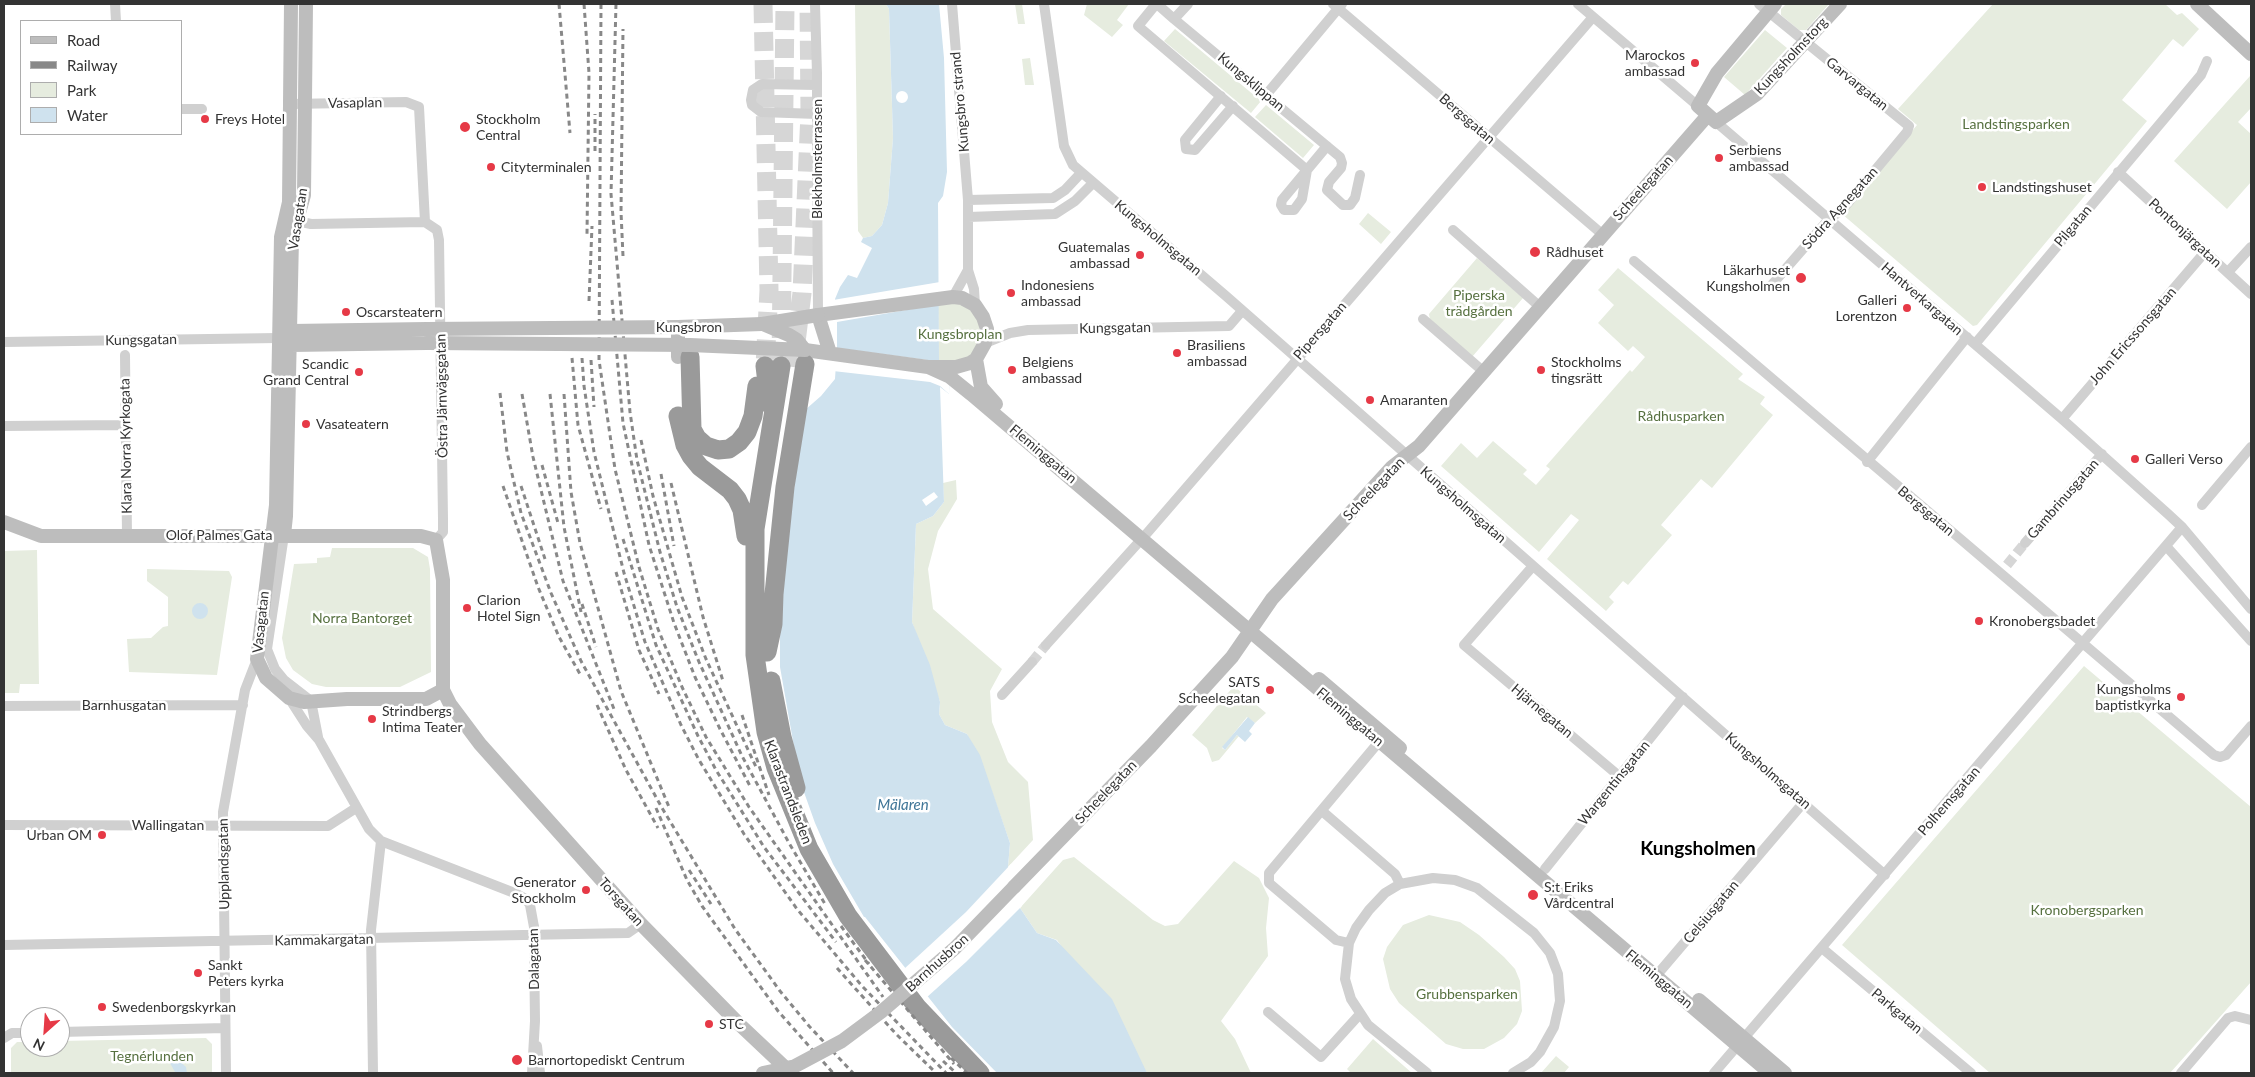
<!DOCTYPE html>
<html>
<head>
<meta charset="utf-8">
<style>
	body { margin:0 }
	#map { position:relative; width:2255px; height:1077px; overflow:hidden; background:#fff; font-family:Lato,sans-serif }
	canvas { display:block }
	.frame { position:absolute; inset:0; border:5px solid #333; pointer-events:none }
	.legend { position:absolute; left:20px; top:20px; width:162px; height:115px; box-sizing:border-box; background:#fff; border:1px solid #adadad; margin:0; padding:6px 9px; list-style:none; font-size:15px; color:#333 }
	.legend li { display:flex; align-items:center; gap:10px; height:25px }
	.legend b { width:25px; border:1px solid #adadad }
	.north { position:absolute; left:20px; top:1007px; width:50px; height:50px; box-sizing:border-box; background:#fff; border:1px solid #adadad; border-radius:50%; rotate:206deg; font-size:14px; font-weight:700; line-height:20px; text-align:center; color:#333 }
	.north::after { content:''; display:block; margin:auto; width:18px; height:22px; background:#e63946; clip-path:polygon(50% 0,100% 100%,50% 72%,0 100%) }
</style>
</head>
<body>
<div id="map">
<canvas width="2255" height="1077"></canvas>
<div class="frame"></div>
<ul class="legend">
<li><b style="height:6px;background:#bdbdbd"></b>Road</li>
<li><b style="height:6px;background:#888"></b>Railway</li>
<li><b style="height:14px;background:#e6ecdf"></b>Park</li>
<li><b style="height:14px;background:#cfe2ee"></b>Water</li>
</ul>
<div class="north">N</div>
</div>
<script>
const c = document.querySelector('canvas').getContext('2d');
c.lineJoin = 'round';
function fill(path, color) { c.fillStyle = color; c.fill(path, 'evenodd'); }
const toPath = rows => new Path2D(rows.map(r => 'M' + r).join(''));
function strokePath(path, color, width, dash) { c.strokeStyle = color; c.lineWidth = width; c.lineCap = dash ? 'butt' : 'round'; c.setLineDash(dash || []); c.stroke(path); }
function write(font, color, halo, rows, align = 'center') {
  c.font = font + ' Lato,sans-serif'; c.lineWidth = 5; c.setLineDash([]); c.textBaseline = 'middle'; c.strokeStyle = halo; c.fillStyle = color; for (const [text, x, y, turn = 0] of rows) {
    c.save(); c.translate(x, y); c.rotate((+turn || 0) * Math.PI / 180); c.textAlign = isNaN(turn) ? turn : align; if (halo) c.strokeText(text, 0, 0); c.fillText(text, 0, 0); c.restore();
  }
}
const green = toPath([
	[855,4,886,4,889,9,893,138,888,203,882,225,872,236,863,238,858,231],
	[1015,4,1022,4,1025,24,1018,24],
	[1087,4,1129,4,1117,20,1123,25,1112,37,1084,15],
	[1786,4,1829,4,1806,30,1799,30,1781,15,1781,9],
	[1993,4,2165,4,2177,15,2182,13,2199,29,2183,47,2173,39,2122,100,2147,121,1977,325,1973,326,1842,214,1917,125,1898,109],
	[1175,29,1261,101,1251,113,1164,41],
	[1765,30,1787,48,1745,95,1724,77],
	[1030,58,1034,85,1025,85,1022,59],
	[2250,76,2251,108,2238,122,2251,134,2251,182,2227,209,2174,161],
	[1266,105,1314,145,1303,158,1255,117],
	[1368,213,1391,232,1381,244,1359,224],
	[1477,258,1523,298,1472,357,1430,320,1429,314],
	[1618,268,1743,374,1738,379,1765,397,1760,404,1773,415,1712,488,1701,479,1661,525,1672,535,1628,585,1623,581,1609,597,1614,602,1606,611,1547,559,1579,520,1571,514,1539,552,1441,466,1461,443,1477,458,1493,441,1527,470,1523,474,1536,485,1550,469,1546,466,1630,370,1632,372,1645,357,1633,346,1628,351,1598,323,1614,305,1598,290],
	[949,303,960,304,970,310,978,320,980,331,979,343,972,354,963,360,939,361,938,305],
	[956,480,957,499,938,531,928,569,933,609,1002,669,990,691,992,722,1008,762,1028,782,1033,840,1008,867,1010,843,991,789,967,734,945,725,939,714,940,702,912,622,916,524,933,516,944,502,943,483],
	[332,548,413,548,428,557,430,569,431,672,400,687,326,687,312,684,293,670,286,658,282,638,294,564,317,563,317,558,330,557],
	[37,550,39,684,20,684,19,693,4,693,4,551],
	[147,569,229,571,232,577,217,675,129,672,127,639,151,638,163,627,168,626,168,597,147,581],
	[2084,666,2251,807,2251,982,2170,1073,1990,1073,1842,945],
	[1234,686,1266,713,1255,723,1247,717,1222,748,1225,750,1237,735,1239,736,1219,760,1212,762,1207,748,1192,735],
	[1074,857,1153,920,1165,926,1178,924,1234,861,1259,878,1269,898,1266,928,1268,956,1221,1021,1235,1039,1251,1073,1147,1073,1057,940,1037,933,1020,908,1063,860],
	[1429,915,1460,922,1479,935,1504,957,1515,969,1520,981,1522,1011,1517,1024,1504,1038,1484,1049,1463,1049,1446,1044,1399,1003,1390,989,1383,959,1387,947,1403,925],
	[206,1038,212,1044,212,1073,11,1073,11,1048,17,1042,30,1042,30,1047,60,1047,60,1041],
	[1373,1039,1412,1073,1351,1073,1347,1069],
	[1556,1056,1569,1067,1564,1073,1541,1073]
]);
const water = toPath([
	[886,4,939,4,944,58,947,172,943,196,938,203,939,361,950,363,949,394,940,387,944,502,933,516,916,524,912,622,930,665,940,702,939,714,945,725,967,734,980,755,1010,843,1008,867,1020,908,1037,933,1056,940,1112,999,1147,1073,997,1073,952,1027,865,917,864,917,833,864,815,823,800,781,780,667,780,589,805,410,821,396,835,379,837,348,835,299,840,287,848,275,857,278,872,248,861,242,863,238,872,236,882,225,888,203,893,138,889,9],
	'192 611a8 8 0 1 1 16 0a8 8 0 1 1-16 0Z',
	[1248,717,1255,723,1249,731,1252,734,1245,742,1237,735,1225,750,1222,747],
	[175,1057,186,1067,187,1073,175,1072,170,1063]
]);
const pier = toPath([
	'896 97a6 6 0 1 1 12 0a6 6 0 1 1-12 0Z',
	[940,282,941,304,837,322,837,348,950,363,949,394,940,386,930,382,833,371,835,348,833,300],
	[934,492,938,497,926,506,922,500],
	[1011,864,1022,906,966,962,926,998,904,969,966,912]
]);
const streetTunnel = toPath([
	[2007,565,2025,543],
	[1032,662,1046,645]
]);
const highwayTunnel = toPath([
	[763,4,769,290,765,366],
	[781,366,785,4],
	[793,367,802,293,810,113,809,4]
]);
const street = toPath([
	[115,4,116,21],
	[815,4,817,74],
	[952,4,968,200,968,270],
	[1044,4,1064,146,1073,165,1226,296,1885,875],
	[1156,4,1138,26,1307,170],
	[1157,4,1174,19,1188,4],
	[1333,4,1602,234],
	[1578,4,1698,106],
	[1759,4,1909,126,1907,132,1842,210,1829,219,1769,288],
	[1174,19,1340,157,1342,163,1341,168,1329,182,1327,190,1343,205,1350,205,1355,198,1360,175],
	[1266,95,1342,4],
	[1221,96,1185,140,1186,149,1195,150,1233,106],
	[289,104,406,102,419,107,425,222],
	[181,109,202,109],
	[1716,122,2062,419,2168,514,2182,527,2251,609],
	[817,161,818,315],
	[1307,170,1302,199,1294,210,1284,210,1281,205,1282,200,1327,146],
	[2118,172,2251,294],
	[968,200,1053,198,1065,190,1081,173],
	[968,217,1055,214,1075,201,1093,183],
	[297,221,311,224,425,222],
	[425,222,437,230,439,240,443,519,443,532,436,540],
	[1453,230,1539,306],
	[1634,261,2214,755,2220,757,2226,755,2251,726],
	[2228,272,2251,247],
	[953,297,968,270,974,289,975,305],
	[1423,319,1484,372],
	[4,342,278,338],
	[985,343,1010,333,1028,330,1229,326,1242,311],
	[1975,344,2201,75,2207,61],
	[125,355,127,536],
	[2062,419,2205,252],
	[4,426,126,425],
	[1867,462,1967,337],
	[2202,505,2251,447],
	[284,535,267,649,275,669,284,680,311,701,318,737],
	[2025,543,2102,454],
	[2166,546,2251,641],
	[1533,566,1464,645,1619,776],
	[1046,645,1148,532,1593,17],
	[1002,695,1032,662],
	[289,698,307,726,319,740,369,829,381,841,517,894,526,899,530,905,534,927],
	[4,706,243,705],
	[1322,811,1395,874,1400,884],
	[4,825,328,826,356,808],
	[1545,869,1683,697],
	[1349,943,1336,940,1269,883,1269,873,1383,737],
	[4,945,628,933,641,924],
	[1823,949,1971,1073],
	[1656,976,1804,802],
	[1268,1012,1321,1057,1360,1014],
	[60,1032,225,1028],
	[4,1038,12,1033,30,1033],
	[537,1046,540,1073],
	[226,1073,223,812,245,690,257,659],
	[373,1073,371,930,381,841],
	[532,1073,535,1021,534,947],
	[1427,1073,1368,1025,1351,999,1345,979,1349,943,1356,928,1369,910,1385,893,1400,884,1433,878,1455,880,1477,888,1534,933,1550,953,1558,974,1560,1001,1554,1027,1540,1052,1531,1062,1513,1073],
	[1714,1073,2182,527],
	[2181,1073,2228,1018,2235,1016,2251,1020]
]);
const secondary = toPath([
	[291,4,289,202,281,237,276,505,257,659,266,678,289,698,304,702,347,699,426,699,443,690],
	[1775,4,1717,73,1698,106,1716,122,1757,94,1840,4],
	[2197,4,2251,54],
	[283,335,291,331,427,329],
	[283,341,291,345,427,343],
	[678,357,678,327,762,324],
	[976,359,981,387,996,404],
	[805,361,805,350,928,367,956,367,970,363,976,359,985,343,987,329,983,317,975,305,962,298,953,297,818,315,830,353],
	[928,367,950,377,971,394,1770,1073],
	[4,522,41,536,421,536,436,540,443,580,443,690,450,704,480,744,641,924,739,1024,791,1073],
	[284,535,286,516,292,238,304,195,306,4],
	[1319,679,1400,748],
	[1014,887,1151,746,1232,657,1272,599,1392,467,1419,446,1708,115],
	[1699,1000,1785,1073]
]);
const highway = toPath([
	[690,357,692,429,697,438,706,446,718,450,729,449,739,442,747,432,753,416,757,386],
	[781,366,755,529,755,655,766,732,776,768,809,849,848,916,917,1007,980,1073],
	[764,402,767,383,765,366],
	[678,416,685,445,691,456,700,467,730,490,737,499,742,510,746,536],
	[767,652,773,624,774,594,785,487,805,364],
	[771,681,782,737,796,788]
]);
const rail = toPath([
	[559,4,570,133],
	[584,4,589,73,587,234],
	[601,4,599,360,615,469,639,567,658,629,682,687,706,737,749,807,883,997],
	[616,4,611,194,630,412,637,460,660,552,677,607,699,662,742,756,789,843,825,904],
	[595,151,595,114],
	[623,256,621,212,623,29],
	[612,300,623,423,649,545,674,623,695,677,720,729,750,786],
	[589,301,592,226],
	[572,358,578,425,601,509],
	[582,358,584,386,594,452,624,573,645,642,681,725,699,760,744,834,797,909,862,986,946,1073],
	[591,360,594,407],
	[500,393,507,452,521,513,551,593,581,661,662,808,735,929,780,991,809,1026,853,1073],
	[522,394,533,457,563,581,614,709],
	[550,394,564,527,581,612],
	[564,394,571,492,580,543,621,691,669,807],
	[641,440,653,496,682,597,706,659,756,767],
	[542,465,558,523],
	[661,474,674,546],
	[671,483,703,617,723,681],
	[503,486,538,587,559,637,580,674],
	[521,486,545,559],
	[623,539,656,645,698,736,716,770,764,847,836,942],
	[616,572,639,650,659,694],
	[582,604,596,647],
	[597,705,626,770,658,828],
	[742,715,769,795],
	[656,808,687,880,702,906,778,1011,833,1073],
	[689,870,711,904],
	[841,926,869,964],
	[865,960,954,1064],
	[837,968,896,1034,935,1072],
	[951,1058,967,1073],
	[943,1061,956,1073]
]);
const streetBridge = toPath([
	[817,74,817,161],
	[817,85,762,84,753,90,751,100,752,105,761,112,817,114],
	[534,927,534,947]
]);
const secondaryBridge = toPath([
	[762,324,818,315],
	[763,324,789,335,797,340,805,350],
	[427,329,678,327],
	[427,343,690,345,805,350],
	[763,1073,791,1067],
	[782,1073,842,1041,881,1012,955,948,1014,887]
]);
const markers = [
	[1695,63,5,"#e63946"],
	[205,119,5,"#e63946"],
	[465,127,6,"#e63946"],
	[1719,158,5,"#e63946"],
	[491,167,5,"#e63946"],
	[1982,187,5,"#e63946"],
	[1535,252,6,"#e63946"],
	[1140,255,5,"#e63946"],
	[1801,278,6,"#e63946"],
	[1011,293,5,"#e63946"],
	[1907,308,5,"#e63946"],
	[346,312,5,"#e63946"],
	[1177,353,5,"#e63946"],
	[1012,370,5,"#e63946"],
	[1541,370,5,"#e63946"],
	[359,372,5,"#e63946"],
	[1370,400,5,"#e63946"],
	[306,424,5,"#e63946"],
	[2135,459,5,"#e63946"],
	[467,608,5,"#e63946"],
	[1979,621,5,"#e63946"],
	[1270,690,5,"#e63946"],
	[2181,697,5,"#e63946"],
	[372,719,5,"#e63946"],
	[102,835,5,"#e63946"],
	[586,890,5,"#e63946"],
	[1533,895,6,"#e63946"],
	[198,973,5,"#e63946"],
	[102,1007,5,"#e63946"],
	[709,1024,5,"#e63946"],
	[517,1060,6,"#e63946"]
];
const poiNames = [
	["Marockos",1685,55,"right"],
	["ambassad",1685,71,"right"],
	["Freys Hotel",215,119],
	["Stockholm",476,119],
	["Central",476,135],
	["Serbiens",1729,150],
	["ambassad",1729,166],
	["Cityterminalen",501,167],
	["Landstingshuset",1992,187],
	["Guatemalas",1130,247,"right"],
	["ambassad",1130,263,"right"],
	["Rådhuset",1546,252],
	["Läkarhuset",1790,270,"right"],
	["Kungsholmen",1790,286,"right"],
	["Indonesiens",1021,285],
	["ambassad",1021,301],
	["Galleri",1897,300,"right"],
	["Lorentzon",1897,316,"right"],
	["Oscarsteatern",356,312],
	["Brasiliens",1187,345],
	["ambassad",1187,361],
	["Belgiens",1022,362],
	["ambassad",1022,378],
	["Stockholms",1551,362],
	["tingsrätt",1551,378],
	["Scandic",349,364,"right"],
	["Grand Central",349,380,"right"],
	["Amaranten",1380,400],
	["Vasateatern",316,424],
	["Galleri Verso",2145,459],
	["Clarion",477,600],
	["Hotel Sign",477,616],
	["Kronobergsbadet",1989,621],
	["SATS",1260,682,"right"],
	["Scheelegatan",1260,698,"right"],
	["Kungsholms",2171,689,"right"],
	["baptistkyrka",2171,705,"right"],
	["Strindbergs",382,711],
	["Intima Teater",382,727],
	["Urban OM",92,835,"right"],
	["Generator",576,882,"right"],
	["Stockholm",576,898,"right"],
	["S:t Eriks",1544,887],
	["Vårdcentral",1544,903],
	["Sankt",208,965],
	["Peters kyrka",208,981],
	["Swedenborgskyrkan",112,1007],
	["STC",719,1024],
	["Barnortopediskt Centrum",528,1060]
];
const streetNames = [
	["Kungsholmstorg",1791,56,-47],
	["Kungsklippan",1251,82,40],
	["Garvargatan",1857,84,39],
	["Kungsbro strand",960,102,-95],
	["Vasaplan",355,103,-1],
	["Bergsgatan",1467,119,41],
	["Blekholmsterrassen",817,159,-90],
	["Scheelegatan",1643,188,-48],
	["Södra Agnegatan",1840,208,-48],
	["Vasagatan",298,219,-81],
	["Pilgatan",2073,226,-50],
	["Pontonjärgatan",2185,233,43],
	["Kungsholmsgatan",1158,238,40],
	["Hantverkargatan",1922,299,41],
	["Kungsbron",689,327],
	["Kungsgatan",1115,328,-1],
	["Pipersgatan",1320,331,-49],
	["John Ericssonsgatan",2133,336,-49],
	["Kungsgatan",141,340,-1],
	["Östra Järnvägsgatan",442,396,-91],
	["Klara Norra Kyrkogata",126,446,-91],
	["Fleminggatan",1043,454,40],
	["Scheelegatan",1374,489,-46],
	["Gambrinusgatan",2063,499,-49],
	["Kungsholmsgatan",1463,505,41],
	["Bergsgatan",1926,511,40],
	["Olof Palmes Gata",219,535],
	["Vasagatan",261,622,-84],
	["Barnhusgatan",124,705],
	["Hjärnegatan",1542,711,40],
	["Fleminggatan",1350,717,40],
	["Kungsholmsgatan",1768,771,41],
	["Wargentinsgatan",1614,783,-51],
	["Klarastrandsleden",788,792,69],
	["Scheelegatan",1106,792,-46],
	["Polhemsgatan",1949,801,-49],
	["Wallingatan",168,825],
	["Upplandsgatan",224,864,-91],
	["Torsgatan",621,902,48],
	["Celsiusgatan",1711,912,-50],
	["Kammakargatan",324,940,-1],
	["Dalagatan",534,959,-91],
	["Barnhusbron",937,963,-42],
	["Fleminggatan",1659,979,40],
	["Parkgatan",1897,1011,40]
];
const parkNames = [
	["Landstingsparken",2016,124],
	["Piperska",1479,295],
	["trädgården",1479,311],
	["Kungsbroplan",960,334],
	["Rådhusparken",1681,416],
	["Norra Bantorget",362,618],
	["Kronobergsparken",2087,910],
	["Grubbensparken",1467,994],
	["Tegnérlunden",152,1056]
];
const waterNames = [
	["Mälaren",903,805]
];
const districtNames = [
	["Kungsholmen",1698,849]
];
fill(green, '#e6ecdf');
fill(water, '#cfe2ee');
fill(pier, '#fff');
strokePath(streetTunnel, '#d6d6d6', 10, [10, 5]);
strokePath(highwayTunnel, '#d6d6d6', 19, [19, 9]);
strokePath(street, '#d0d0d0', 10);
strokePath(secondary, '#bdbdbd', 14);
strokePath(highway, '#9a9a9a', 19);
strokePath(rail, '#888', 3, [5, 4]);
strokePath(streetBridge, '#d0d0d0', 10);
strokePath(secondaryBridge, '#bdbdbd', 14);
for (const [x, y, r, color] of markers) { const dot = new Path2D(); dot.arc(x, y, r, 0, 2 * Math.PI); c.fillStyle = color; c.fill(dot); strokePath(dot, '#fff', 2); }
write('14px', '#333', '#fff', poiNames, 'left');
write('14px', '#333', '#fff', streetNames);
write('14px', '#56703f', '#fff', parkNames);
write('italic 15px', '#3f7597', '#fff', waterNames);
write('bold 19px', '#000', '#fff', districtNames);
</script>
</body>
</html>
